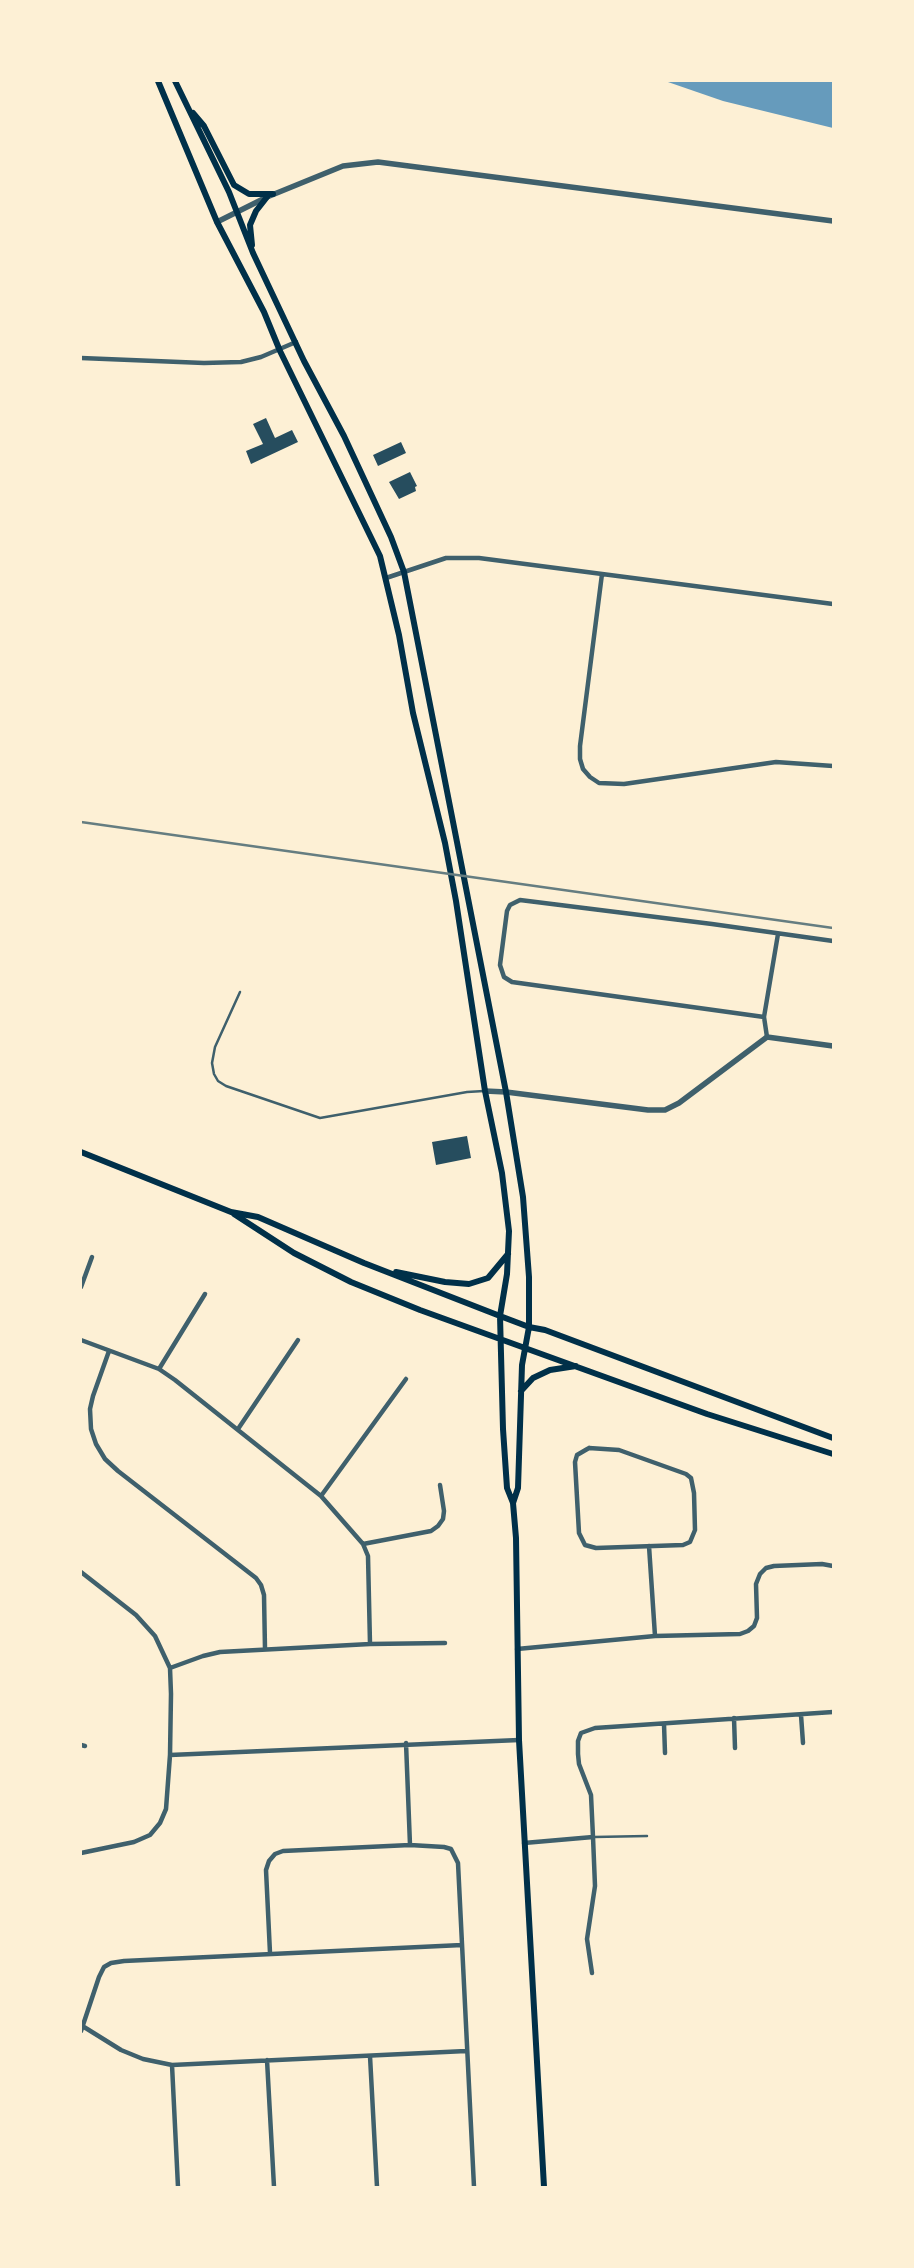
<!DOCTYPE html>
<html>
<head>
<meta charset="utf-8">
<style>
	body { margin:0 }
	#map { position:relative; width:914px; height:2268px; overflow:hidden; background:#fdf0d5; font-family:"Titillium Web",sans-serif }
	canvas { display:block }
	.frame { position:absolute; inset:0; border:82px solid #fdf0d5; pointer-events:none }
</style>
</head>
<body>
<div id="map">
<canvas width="914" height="2268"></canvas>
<div class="frame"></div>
</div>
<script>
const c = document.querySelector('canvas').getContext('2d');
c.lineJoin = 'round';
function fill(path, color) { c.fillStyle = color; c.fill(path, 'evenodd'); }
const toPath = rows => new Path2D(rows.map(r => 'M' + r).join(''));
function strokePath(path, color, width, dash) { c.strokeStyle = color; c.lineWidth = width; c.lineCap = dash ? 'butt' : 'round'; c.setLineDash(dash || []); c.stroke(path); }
const water = toPath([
	[665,81,833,81,833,128,723,101]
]);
const building = toPath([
	[266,418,275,438,292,430,298,442,251,464,246,451,263,444,253,424],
	[401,442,406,453,378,466,373,455],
	[410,472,417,486,415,487,416,491,399,499,389,482],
	[467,1136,471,1158,436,1165,432,1142]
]);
const service = toPath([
	[240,992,215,1047,212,1063,214,1074,218,1081,226,1086,320,1118,467,1092,484,1091],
	[594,1837,647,1836]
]);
const minor = toPath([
	[81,358,204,363,241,362,261,357,296,342],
	[602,574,580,746,580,759,583,769,590,777,599,783,624,784,776,762,833,766],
	[386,578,446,558,479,558,833,604],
	[764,1017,512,982,504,977,500,965,507,911,510,905,520,900,712,924,833,941],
	[767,1037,764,1017,778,934],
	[81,1287,92,1257],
	[81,1340,159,1369,175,1380,321,1496,363,1544,368,1556,370,1644],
	[109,1351,93,1396,90,1409,91,1429,96,1444,105,1459,118,1471,256,1578,261,1585,264,1595,265,1649],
	[159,1369,205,1294],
	[238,1429,298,1340],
	[589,1448,619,1450,686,1474,691,1478,694,1493,695,1530,690,1542,683,1545,596,1548,585,1545,579,1533,575,1462,577,1455,589,1448],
	[321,1496,406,1379],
	[363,1544,431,1531,438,1526,443,1519,444,1511,440,1485],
	[649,1546,655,1636],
	[81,1572,136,1615,155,1636,170,1668,171,1694,170,1755,166,1809,160,1823,150,1835,134,1842,81,1853],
	[517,1649,655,1636,740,1634,748,1631,754,1626,757,1618,756,1584,760,1574,766,1568,774,1566,822,1564,833,1566],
	[170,1668,203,1656,220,1652,370,1644,445,1643],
	[801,1715,803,1743],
	[734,1718,735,1748],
	[664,1724,665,1753],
	[406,1743,410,1845],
	[81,1745,85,1746],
	[170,1755,519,1740],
	[524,1843,593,1837],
	[270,1953,266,1870,269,1861,275,1854,283,1851,410,1845,444,1847,451,1849,458,1863,474,2187],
	[592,1973,587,1939,595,1886,593,1837,591,1795,579,1764,578,1754,578,1741,581,1733,595,1728,833,1712],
	[84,2027,121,2050,143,2059,172,2065,466,2051],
	[81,2031,99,1977,104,1967,111,1963,124,1961,462,1945],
	[370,2056,377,2187],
	[267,2060,274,2187],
	[172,2065,178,2187]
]);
const tertiary = toPath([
	[217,222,267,197,343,166,378,162,833,221],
	[485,1091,506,1092,648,1110,665,1110,679,1103,767,1037,833,1046]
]);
const secondary = toPath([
	[158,81,217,222,264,312,280,351,380,556,399,635,413,713,445,843,456,901,485,1091,502,1173,509,1231,507,1274,500,1316,503,1429,507,1488,513,1503,516,1538,519,1740,544,2187],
	[175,81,229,192,253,253,304,361,344,436,391,537,404,572,506,1092,523,1197,529,1277,529,1327,522,1365,518,1488,513,1503],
	[193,113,204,126,234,185,249,194,273,194],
	[252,245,250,225,256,211,267,197],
	[81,1152,231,1212,258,1217,364,1263,500,1316,529,1327,545,1330,833,1438],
	[234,1214,294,1253,351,1282,420,1310,707,1414,833,1454],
	[396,1272,445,1282,469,1284,488,1278,508,1254],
	[521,1391,533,1378,550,1370,576,1366]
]);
const rail = toPath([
	[81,822,833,928]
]);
fill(water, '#669bbc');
fill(building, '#264d5e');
strokePath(service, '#3f606c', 2.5);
strokePath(minor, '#3f606c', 4.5);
strokePath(tertiary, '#3f606c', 5.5);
strokePath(secondary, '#003049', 6);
strokePath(rail, '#657d81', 2.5);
</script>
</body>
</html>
